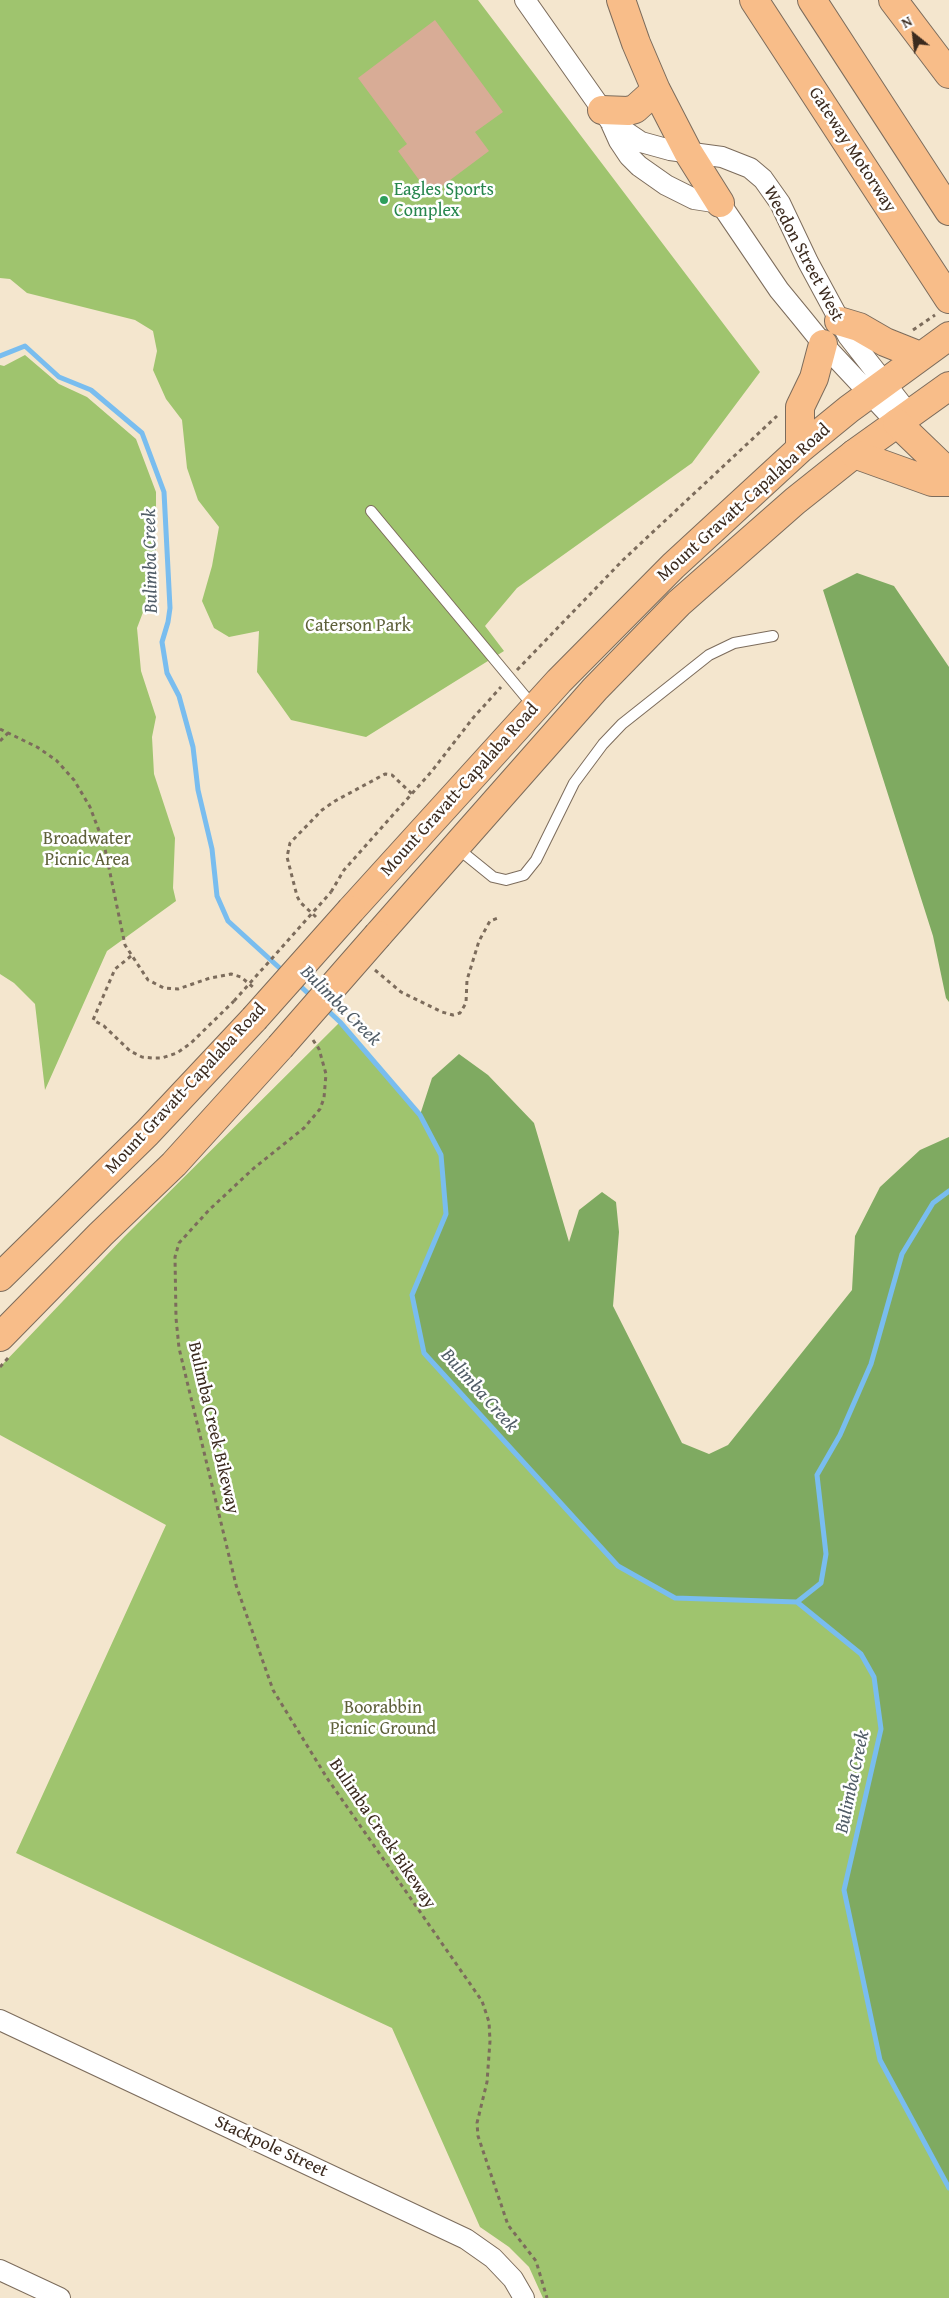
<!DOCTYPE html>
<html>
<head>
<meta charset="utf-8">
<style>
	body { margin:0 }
	#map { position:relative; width:949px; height:2298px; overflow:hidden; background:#f4e6ce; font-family:"Gentium Book Plus",serif }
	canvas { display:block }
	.north { position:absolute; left:889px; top:10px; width:50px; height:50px; -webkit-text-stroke:4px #fff; paint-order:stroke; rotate:331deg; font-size:14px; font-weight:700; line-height:20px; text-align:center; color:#3b2a1e }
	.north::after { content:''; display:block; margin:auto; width:18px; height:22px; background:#3b2a1e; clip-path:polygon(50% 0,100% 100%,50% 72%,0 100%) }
</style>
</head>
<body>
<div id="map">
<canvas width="949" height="2298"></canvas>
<div class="north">N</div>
</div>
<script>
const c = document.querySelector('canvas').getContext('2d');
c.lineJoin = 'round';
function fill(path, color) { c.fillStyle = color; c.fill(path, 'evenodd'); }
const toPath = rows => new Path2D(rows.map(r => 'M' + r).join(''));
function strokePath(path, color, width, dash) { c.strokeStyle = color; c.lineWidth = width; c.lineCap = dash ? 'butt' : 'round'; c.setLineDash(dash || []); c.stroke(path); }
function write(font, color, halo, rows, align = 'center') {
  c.font = font + ' "Gentium Book Plus",serif'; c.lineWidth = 5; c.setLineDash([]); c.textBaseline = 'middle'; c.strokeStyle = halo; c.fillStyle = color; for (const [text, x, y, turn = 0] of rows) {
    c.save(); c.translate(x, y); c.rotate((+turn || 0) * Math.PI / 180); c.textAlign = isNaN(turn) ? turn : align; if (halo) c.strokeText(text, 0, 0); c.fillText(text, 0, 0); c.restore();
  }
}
const green = toPath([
	[0,0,478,0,760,372,692,463,517,588,485,626,504,651,366,737,291,720,257,672,259,631,229,637,214,628,202,601,212,566,219,527,198,500,187,468,182,420,166,399,153,370,157,351,153,331,135,320,27,293,10,279,0,278],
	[25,355,59,384,87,397,136,439,156,492,156,557,153,586,137,628,141,671,156,717,152,737,154,774,175,838,173,888,176,901,107,951,45,1090,35,1004,14,983,0,974,0,365,4,366],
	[340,1022,420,1115,441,1155,446,1214,412,1295,424,1353,521,1458,676,1598,797,1602,861,1654,874,1677,881,1729,844,1890,880,2060,949,2188,949,2298,543,2298,529,2267,509,2247,480,2227,392,2028,16,1853,166,1525,0,1435,0,1367,125,1236]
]);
const forest = toPath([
	[857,573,894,586,949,667,949,1002,946,998,933,936,823,590],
	[459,1054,488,1075,534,1123,569,1242,579,1210,602,1192,616,1202,619,1232,613,1306,682,1443,709,1454,728,1445,852,1290,855,1236,880,1187,920,1150,949,1137,949,2188,880,2060,844,1890,881,1729,874,1677,861,1654,797,1602,675,1598,618,1566,424,1353,412,1295,446,1214,441,1155,420,1115,432,1078]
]);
const stream = toPath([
	[0,356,25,346,59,377,91,390,142,433,164,492,170,608,168,622,162,642,167,673,179,696,193,747,198,790,212,849,217,896,228,921,284,972],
	[296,982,312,997],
	[324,1007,340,1022,420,1115,441,1155,446,1214,412,1295,424,1353,618,1566,675,1598,797,1602,861,1654,874,1677,881,1729,844,1890,880,2060,949,2188],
	[797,1602,821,1583,826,1554,817,1475,840,1435,871,1364,902,1254,933,1203,949,1191]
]);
const building = toPath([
	[435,20,503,112,475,132,489,151,430,195,398,151,407,144,358,78]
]);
const path = toPath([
	[913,330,935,315],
	[517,670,623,560,777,416],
	[0,729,37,747,56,760,74,780,90,807,104,844,125,945,148,980,164,988,178,989,210,978,231,974,241,977,254,988],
	[0,741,8,733],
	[331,892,344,870,432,771,473,718,501,687],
	[316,917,300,902,297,896,287,857,290,843,322,810,335,801,385,774,392,775,412,794],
	[131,956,115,969,93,1020,104,1026,130,1051,142,1057,153,1058,162,1058,177,1053,191,1043,234,1001],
	[375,970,401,992,442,1012,453,1015,460,1013,466,1003,467,980,479,941,490,921,498,918],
	[313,1040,319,1049,326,1074,324,1098,320,1109,304,1128,254,1168,209,1210,179,1243,175,1257,176,1318,179,1348,236,1585,273,1690,327,1778,482,2001,489,2022,490,2041,487,2082,477,2123,478,2136,508,2225,536,2261,547,2298],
	[0,1367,9,1357]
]);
const service = toPath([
	[371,511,534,707],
	[456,847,493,877,506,880,524,875,536,860,574,783,603,744,622,724,709,655,734,643,773,636]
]);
const minor = toPath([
	[525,0,610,121,619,141,629,156,639,166,666,185,694,199,720,203,779,290,802,318,823,344,897,423],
	[610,121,641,142,670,150,722,157,750,168,763,179,780,203,808,262,848,336,909,414],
	[0,2020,466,2239,493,2258,513,2279,524,2298],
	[0,2270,60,2298]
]);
const trunk = toPath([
	[839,321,859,327,885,342,920,356],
	[800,449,800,407,814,378,823,344],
	[351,910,559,681,673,566,800,449,849,409,949,336],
	[378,935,595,689,679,603,795,501,854,454,949,386],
	[0,1277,147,1133,254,1019],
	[0,1337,101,1234,174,1164,280,1047]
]);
const motorway = toPath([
	[621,0,636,43,656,90,688,152,720,203],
	[754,0,949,299],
	[812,0,949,211],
	[893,0,949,74],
	[602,110,628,111,635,109,656,90],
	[897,423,949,473],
	[854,454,932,482,949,482]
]);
const pathBridge = toPath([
	[234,1001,331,892]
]);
const trunkBridge = toPath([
	[254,1019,351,910],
	[280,1047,378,935]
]);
const markers = [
	[384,200,5,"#2e9e5b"]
];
const streetNames = [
	["Gateway Motorway",852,150,57],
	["Weedon Street West",803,254,62],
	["Mount Gravatt-Capalaba Road",744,503,-42],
	["Mount Gravatt-Capalaba Road",460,790,-48],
	["Mount Gravatt-Capalaba Road",186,1089,-47],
	["Bulimba Creek Bikeway",213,1428,77],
	["Bulimba Creek Bikeway",382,1834,56],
	["Stackpole Street",271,2147,25]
];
const leisureNames = [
	["Eagles Sports",394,190],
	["Complex",394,211]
];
const parkNames = [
	["Caterson Park",358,626],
	["Broadwater",87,839],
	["Picnic Area",87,860],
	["Boorabbin",383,1708],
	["Picnic Ground",383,1729]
];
const waterNames = [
	["Bulimba Creek",151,561,-91],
	["Bulimba Creek",340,1006,45],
	["Bulimba Creek",479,1391,48],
	["Bulimba Creek",853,1782,-78]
];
fill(green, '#9fc46e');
fill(forest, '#7faa61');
strokePath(stream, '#79bdef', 5);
fill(building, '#d8ac96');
strokePath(service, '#7c6c5c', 12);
strokePath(minor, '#7c6c5c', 22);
strokePath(trunk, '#7c6c5c', 30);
strokePath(motorway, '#7c6c5c', 30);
strokePath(path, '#7c6c5c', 3, [4, 4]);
strokePath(service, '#fff', 10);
strokePath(minor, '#fff', 20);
strokePath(trunk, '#f8bd89', 28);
strokePath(motorway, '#f8bd89', 28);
strokePath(trunkBridge, '#7c6c5c', 30, []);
strokePath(pathBridge, '#7c6c5c', 3, [4, 4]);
strokePath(trunkBridge, '#f8bd89', 28);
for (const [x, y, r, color] of markers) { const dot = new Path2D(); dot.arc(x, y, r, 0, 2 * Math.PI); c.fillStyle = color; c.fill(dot); strokePath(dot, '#fff', 2); }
write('18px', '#3b2a1e', '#fff', streetNames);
write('18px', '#27864d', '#fff', leisureNames, 'left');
write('18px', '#5e603a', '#fff', parkNames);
write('italic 19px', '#515d67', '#fff', waterNames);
</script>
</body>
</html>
